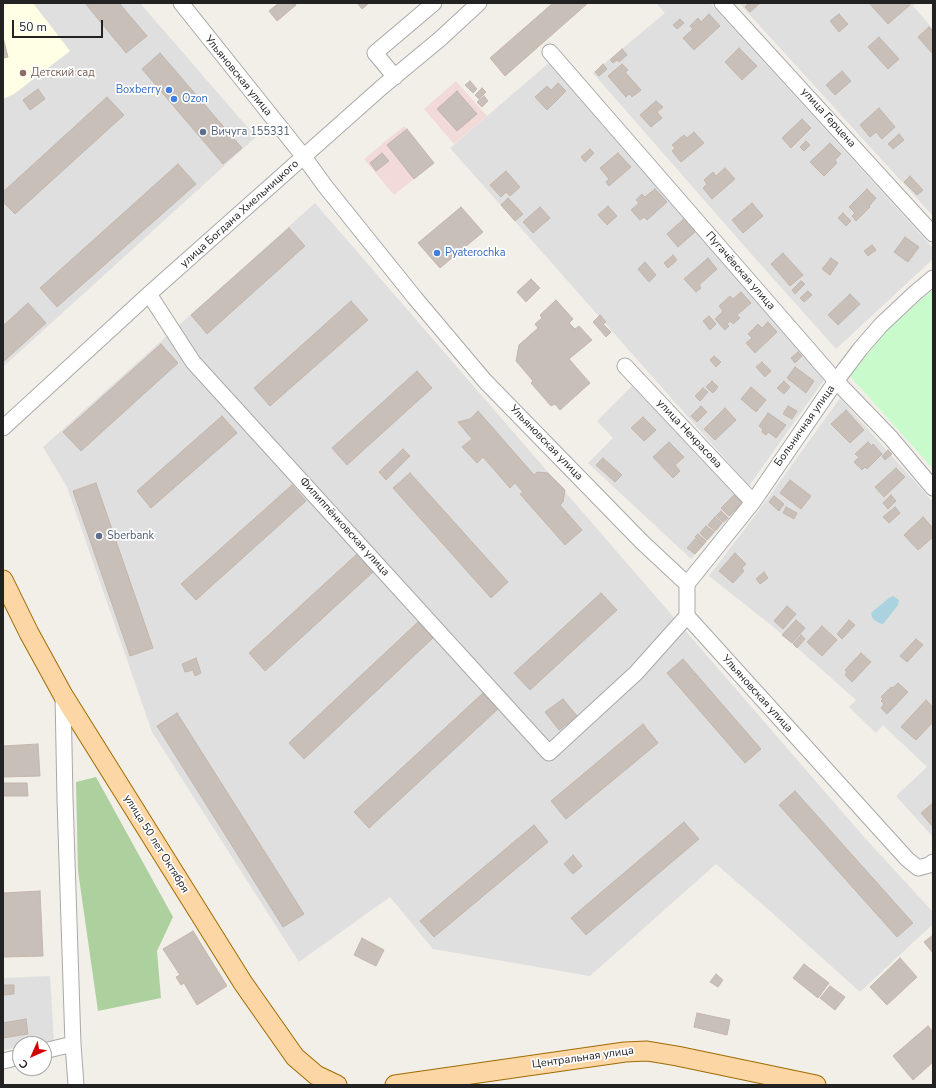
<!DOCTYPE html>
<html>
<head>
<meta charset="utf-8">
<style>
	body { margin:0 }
	#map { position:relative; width:936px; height:1088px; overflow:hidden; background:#f2efe9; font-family:"Nunito Sans",sans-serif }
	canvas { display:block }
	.frame { position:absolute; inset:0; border:4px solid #222; pointer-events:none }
	.north { position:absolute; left:12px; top:1036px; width:40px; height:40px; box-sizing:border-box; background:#fff; border:1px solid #a7a7a7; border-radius:50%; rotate:225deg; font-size:11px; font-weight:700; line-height:16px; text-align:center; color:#222 }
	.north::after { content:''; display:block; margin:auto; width:14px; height:18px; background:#d40000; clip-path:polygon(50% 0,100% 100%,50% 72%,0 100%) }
	.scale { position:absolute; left:12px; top:20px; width:91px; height:18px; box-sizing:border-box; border:2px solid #222; border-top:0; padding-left:5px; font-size:12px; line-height:14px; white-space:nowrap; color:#222; -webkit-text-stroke:3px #fff; paint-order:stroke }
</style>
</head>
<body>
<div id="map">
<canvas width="936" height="1088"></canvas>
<div class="frame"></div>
<div class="north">С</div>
<div class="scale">50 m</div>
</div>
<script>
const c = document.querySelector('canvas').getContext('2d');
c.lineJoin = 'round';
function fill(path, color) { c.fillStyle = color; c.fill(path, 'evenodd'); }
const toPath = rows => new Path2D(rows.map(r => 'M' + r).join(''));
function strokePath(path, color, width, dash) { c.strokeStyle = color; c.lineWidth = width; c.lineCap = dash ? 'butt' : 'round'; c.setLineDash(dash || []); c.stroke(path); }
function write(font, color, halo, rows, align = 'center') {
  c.font = font + ' "Nunito Sans",sans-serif'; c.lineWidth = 3.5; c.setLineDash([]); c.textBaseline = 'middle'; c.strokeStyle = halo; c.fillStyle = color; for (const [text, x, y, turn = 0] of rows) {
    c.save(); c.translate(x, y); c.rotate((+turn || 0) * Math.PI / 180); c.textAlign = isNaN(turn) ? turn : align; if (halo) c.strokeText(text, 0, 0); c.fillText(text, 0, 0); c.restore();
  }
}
const residential = toPath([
	[3,3,140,3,256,137,3,367],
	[656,3,710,3,933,248,933,259,836,349,746,248,593,73,665,13],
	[739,3,916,3,913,6,933,29,933,216],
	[551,61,677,206,824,380,749,486,450,148],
	[315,203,864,837,933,912,933,924,860,992,770,911,716,864,590,976,433,949,390,897,299,962,152,732,67,487,43,447],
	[632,386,744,502,691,559,588,463,613,438,597,421],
	[840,398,933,502,933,837,896,796,927,767,883,725,876,733,849,707,856,700,776,629,709,576,766,501],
	[50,976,54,1041,37,1044,20,1044,20,1047,3,1050,3,978]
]);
const commercial = toPath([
	[456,81,487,116,454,144,424,109],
	[404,126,434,163,394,195,364,159]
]);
const education = toPath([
	[3,3,33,3,70,51,14,94,3,99]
]);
const forest = toPath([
	[96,777,173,917,157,951,161,998,98,1011,78,871,76,782]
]);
const park = toPath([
	[933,289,933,469,850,376,886,331]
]);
const water = toPath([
	[893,596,899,600,898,605,884,623,883,624,879,623,873,619,871,614,872,612,889,598]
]);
const building = toPath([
	[85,3,119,3,147,36,126,53,85,3],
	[279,3,295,3,296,5,277,21,269,11,279,3],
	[357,3,369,3,362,9,357,3],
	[553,3,588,3,505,76,490,58,553,3],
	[749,3,758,3,759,4,750,12,745,7,749,3],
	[869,3,909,3,910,5,888,24,869,3],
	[709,14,720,26,694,50,683,38,693,29,690,26,698,18,701,22,709,14],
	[839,14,848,24,839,32,830,21,839,14],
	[680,19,684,23,677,29,673,25,680,19],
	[929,27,933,31,933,52,932,53,918,37,929,27],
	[3,37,8,57,3,58,3,37],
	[879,37,899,59,888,69,868,47,879,37],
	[739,48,757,66,742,80,725,62,739,48],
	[622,49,627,55,619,62,617,60,613,63,610,60,622,49],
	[160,53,242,148,223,164,142,69,160,53],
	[603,64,607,69,599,76,595,72,603,64],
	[622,64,628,70,625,72,641,90,632,97,629,94,626,97,608,76,622,64],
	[842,71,851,81,835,95,826,85,842,71],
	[470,81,477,89,473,93,465,85,470,81],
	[558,83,566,91,547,110,535,97,547,86,551,90,558,83],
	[482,88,486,92,479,99,475,95,482,88],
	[38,89,45,99,30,110,23,100,38,89],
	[457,91,477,114,457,131,437,109,457,91],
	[484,96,488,101,482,107,477,102,484,96],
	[107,97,124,115,15,214,3,202,3,192,107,97],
	[656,101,663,107,657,112,662,118,651,127,640,115,656,101],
	[879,108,895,127,882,139,876,132,870,137,860,125,879,108],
	[802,119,811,128,791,148,782,138,802,119],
	[407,129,434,163,414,179,387,145,407,129],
	[694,132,704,143,681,162,672,151,675,148,672,145,684,135,687,138,694,132],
	[899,134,904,140,893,149,888,144,899,134],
	[806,141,810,145,804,151,800,147,806,141],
	[830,143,841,154,835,160,837,163,824,176,810,162,830,143],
	[590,149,594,153,585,162,581,157,590,149],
	[382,153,389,161,376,171,370,163,382,153],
	[618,153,631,167,609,186,606,182,609,179,600,168,618,153],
	[178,164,196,184,57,307,40,288,178,164],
	[725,168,735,179,712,199,703,188,707,184,704,180,713,172,716,176,725,168],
	[506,171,520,187,510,196,506,192,501,197,490,185,506,171],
	[910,176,923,190,917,195,904,182,910,176],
	[655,189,667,202,647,220,644,217,640,220,631,210,639,203,636,200,642,194,645,197,655,189],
	[867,189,876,198,869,206,870,207,856,221,852,216,855,213,849,207,867,189],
	[508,198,523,214,515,221,501,205,508,198],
	[752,203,763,216,743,233,732,220,752,203],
	[608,206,617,216,607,225,598,215,608,206],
	[461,207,483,232,440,268,418,243,461,207],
	[540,207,550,218,533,233,523,222,540,207],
	[843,213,851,221,846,226,838,218,843,213],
	[687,216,696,227,693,229,695,232,678,247,667,234,687,216],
	[289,228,305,246,207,334,191,315,289,228],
	[905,237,919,247,908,262,894,252,905,237],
	[872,245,876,250,868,256,864,251,872,245],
	[783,253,803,275,790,286,771,264,783,253],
	[673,255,677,260,668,268,664,263,673,255],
	[708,258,717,269,699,285,701,288,696,292,684,279,708,258],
	[831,258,838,263,830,275,822,269,831,258],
	[645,262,656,275,649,282,638,269,645,262],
	[531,279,540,288,526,302,517,292,531,279],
	[801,281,805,284,795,294,792,290,801,281],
	[808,291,812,295,804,302,800,298,808,291],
	[741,292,751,303,737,315,740,318,733,324,730,321,727,324,729,326,725,330,715,319,723,311,719,306,730,296,733,299,741,292],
	[850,294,860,304,838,325,828,315,850,294],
	[556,300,573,319,569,323,575,329,579,326,592,340,569,359,590,383,560,410,555,404,551,406,531,383,533,381,516,361,519,345,538,328,535,324,542,318,540,315,556,300],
	[351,301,368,320,270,406,254,388,351,301],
	[28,303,46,323,3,362,3,326,28,303],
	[600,315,606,322,603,324,611,332,606,337,593,322,600,315],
	[709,316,716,324,710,330,703,321,709,316],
	[768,322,777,332,755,353,746,343,752,338,748,334,758,324,762,328,768,322],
	[161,344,178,363,81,451,63,432,161,344],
	[798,352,802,356,795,363,791,358,798,352],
	[714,356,721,362,716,367,710,360,714,356],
	[762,362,771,371,765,377,756,367,762,362],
	[795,367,814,381,806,393,787,378,795,367],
	[417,371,432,388,347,465,332,448,417,371],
	[712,381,718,387,713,393,706,387,712,381],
	[784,381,790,387,784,394,777,388,784,381],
	[751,387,766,400,756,412,741,399,751,387],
	[703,388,708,392,700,401,695,396,703,388],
	[701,406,707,412,697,422,691,416,701,406],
	[788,406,797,411,792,419,783,414,788,406],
	[725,408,736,420,715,440,704,429,725,408],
	[846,410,864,430,850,443,831,424,846,410],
	[478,411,534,475,537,472,548,473,565,490,563,502,560,505,582,530,565,545,520,494,523,492,515,483,510,488,483,457,477,463,462,447,472,439,458,422,470,419,478,411],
	[768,413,786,425,776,438,768,432,766,435,762,432,763,429,759,426,768,413],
	[222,416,237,433,151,508,137,491,222,416],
	[643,417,656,430,644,441,631,428,643,417],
	[669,442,684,457,675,465,680,471,673,478,653,457,669,442],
	[868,442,872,446,873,444,882,454,867,469,865,467,862,470,854,462,859,457,855,454,868,442],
	[403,449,410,456,386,480,379,472,403,449],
	[888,450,892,454,885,460,882,456,888,450],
	[603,458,622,475,615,482,596,465,603,458],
	[896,468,905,477,884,497,875,487,896,468],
	[410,473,508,582,491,598,393,488,410,473],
	[790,480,811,496,801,509,780,493,790,480],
	[96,483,153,648,130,656,73,491,96,483],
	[292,485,306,501,196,600,181,584,292,485],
	[734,495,742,503,729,516,721,508,734,495],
	[891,495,896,501,888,509,883,503,891,495],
	[774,496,784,504,779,511,769,502,774,496],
	[786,507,797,513,794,519,783,513,786,507],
	[895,507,900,513,889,523,883,517,895,507],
	[721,511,728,518,723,522,716,516,721,511],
	[715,517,722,523,715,531,708,525,715,517],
	[923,517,933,528,933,537,918,550,904,535,923,517],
	[706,526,714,532,707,540,700,533,706,526],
	[698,534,706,541,703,545,695,537,698,534],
	[695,539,703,545,695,554,687,548,695,539],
	[735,553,746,564,742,568,744,571,733,583,719,571,735,553],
	[357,554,373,572,265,671,249,653,357,554],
	[764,572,768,578,760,584,756,579,764,572],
	[601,593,617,610,530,690,514,673,601,593],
	[787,606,796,614,783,629,774,621,787,606],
	[796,620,805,628,792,643,782,635,796,620],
	[849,620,855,625,842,639,837,634,849,620],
	[418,622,433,638,304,759,289,743,418,622],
	[822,626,837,640,822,656,807,642,822,626],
	[801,635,805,639,797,648,793,644,801,635],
	[916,639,923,645,907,662,900,656,916,639],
	[861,653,871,662,852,682,845,675,847,672,845,670,861,653],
	[196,658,201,673,195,676,193,670,185,672,182,664,196,658],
	[683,659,761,749,745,763,667,673,683,659],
	[898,683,908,692,887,714,881,708,884,704,881,701,883,699,881,697,891,687,893,688,898,683],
	[483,693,498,709,369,828,354,812,483,693],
	[563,699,577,716,559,730,545,712,563,699],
	[926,700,933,707,933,722,916,740,901,727,926,700],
	[177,713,304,914,283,927,157,726,177,713],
	[643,724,658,743,566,819,551,801,643,724],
	[38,744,40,776,3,777,3,746,38,744],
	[3,783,27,783,28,796,3,796,3,783],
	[795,791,913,923,897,937,779,805,795,791],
	[933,803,933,827,921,813,933,803],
	[684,822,699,839,586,935,571,918,684,822],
	[534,825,548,842,434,937,420,921,534,825],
	[573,855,582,866,573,874,564,864,573,855],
	[40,891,43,956,3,957,3,893,40,891],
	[193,931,227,986,197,1005,184,983,181,985,176,977,180,975,163,949,193,931],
	[933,935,933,953,924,942,933,935],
	[362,938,384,950,376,966,354,955,362,938],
	[900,958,917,977,887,1005,870,987,900,958],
	[804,964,829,983,818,998,793,978,804,964],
	[716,974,723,980,718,987,710,982,716,974],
	[3,985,14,985,14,994,3,995,3,985],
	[830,986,845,997,835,1010,820,998,830,986],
	[697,1013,730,1020,727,1035,694,1027,697,1013],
	[26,1019,28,1034,3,1038,3,1023,26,1019],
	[928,1026,933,1032,933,1062,913,1080,893,1056,928,1026]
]);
const minor = toPath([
	[181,3,304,157,325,186,415,298,485,381,642,542,687,584,687,616,907,859,918,868,929,865,933,862],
	[722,3,933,234],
	[550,52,836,381,891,438,933,488],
	[395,77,375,53,434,3],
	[149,294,193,362,549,753,636,673,687,616],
	[625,366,753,502],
	[3,428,149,294,382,87,440,39,479,3],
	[687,584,753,502,836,381,861,348,881,325,915,293,933,278],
	[63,695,65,799,73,1044,76,1085],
	[44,1051,73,1044],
	[3,1061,20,1057]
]);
const major = toPath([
	[3,580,29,633,63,695,243,983,295,1057,316,1075,337,1085],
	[395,1085,625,1052,647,1051,677,1056,816,1085]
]);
const markers = [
	[23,73,4,"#8d6e63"],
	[169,90,4,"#3f7fe0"],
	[174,99,4,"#3f7fe0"],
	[203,132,4,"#5c6f8a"],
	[437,253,4,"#3f7fe0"],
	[99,536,4,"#5c6f8a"]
];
const educationNames = [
	["Детский сад",31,73]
];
const streetNames = [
	["Ульяновская улица",238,76,51],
	["улица Герцена",828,118,48],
	["улица Богдана Хмельницкого",240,214,-42],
	["Пугачёвская улица",740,271,49],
	["Больничная улица",805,426,-55],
	["улица Некрасова",689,434,47],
	["Ульяновская улица",546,443,46],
	["Филиппёнковская улица",344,527,48],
	["Ульяновская улица",757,694,48],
	["улица 50 лет Октября",156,844,58],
	["Центральная улица",583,1058,-8]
];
const shopNames = [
	["Boxberry",161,90,"right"],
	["Ozon",182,99],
	["Pyaterochka",445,253]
];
const serviceNames = [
	["Вичуга 155331",211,132],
	["Sberbank",107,536]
];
fill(residential, '#e0dfdf');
fill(commercial, '#f2dad9');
fill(education, '#ffffe5');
fill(forest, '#add19e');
fill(park, '#c8facc');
fill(water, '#aad3df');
fill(building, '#c7bfb8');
strokePath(building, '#c4b6ab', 1);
strokePath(minor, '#a9a9a9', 17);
strokePath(major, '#a06b00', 21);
strokePath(minor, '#fff', 15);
strokePath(major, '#fcd6a4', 19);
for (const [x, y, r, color] of markers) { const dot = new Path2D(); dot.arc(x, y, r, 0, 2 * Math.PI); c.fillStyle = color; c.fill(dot); strokePath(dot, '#fff', 1.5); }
write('11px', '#785e54', '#fff', educationNames, 'left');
write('11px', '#222', '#fff', streetNames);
write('11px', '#366cbe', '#fff', shopNames, 'left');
write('11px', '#4e5e75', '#fff', serviceNames, 'left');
</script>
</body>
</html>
